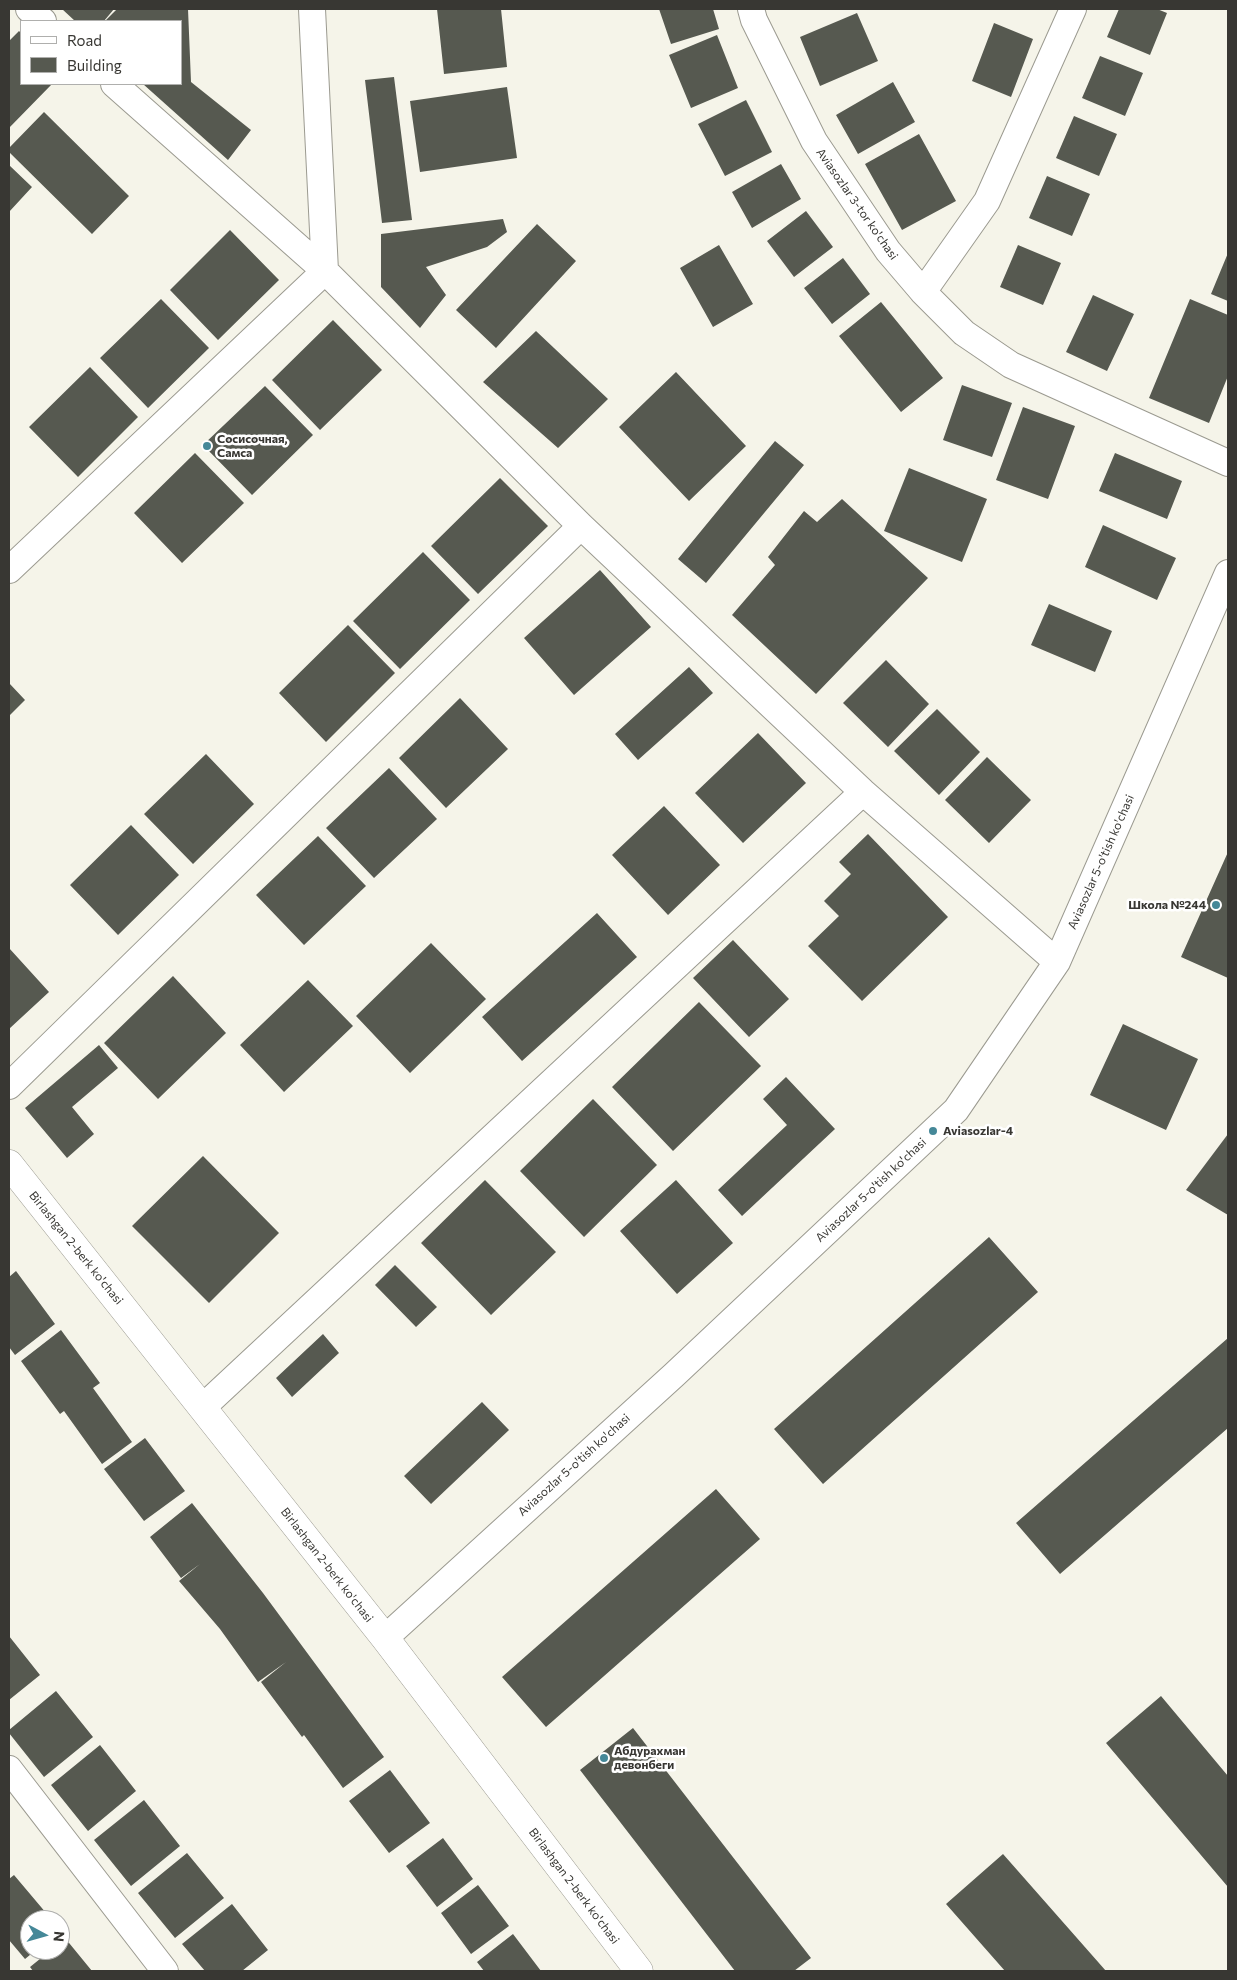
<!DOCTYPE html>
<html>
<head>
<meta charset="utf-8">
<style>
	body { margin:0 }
	#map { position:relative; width:1237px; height:1980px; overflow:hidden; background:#f5f4e9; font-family:Commissioner,sans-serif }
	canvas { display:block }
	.frame { position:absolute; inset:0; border:10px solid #383733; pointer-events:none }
	.legend { position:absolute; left:20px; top:20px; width:162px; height:65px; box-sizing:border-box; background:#fff; border:1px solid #afafad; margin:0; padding:6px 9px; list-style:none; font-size:15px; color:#383733 }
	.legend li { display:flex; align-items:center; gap:10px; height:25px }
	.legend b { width:25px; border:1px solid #afafad }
	.north { position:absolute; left:20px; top:1910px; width:50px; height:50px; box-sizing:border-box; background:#fff; border:1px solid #afafad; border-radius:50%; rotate:96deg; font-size:14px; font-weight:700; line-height:20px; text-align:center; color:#383733 }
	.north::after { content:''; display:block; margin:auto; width:18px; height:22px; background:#458898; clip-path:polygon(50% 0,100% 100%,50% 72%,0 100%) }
</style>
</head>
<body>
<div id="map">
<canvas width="1237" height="1980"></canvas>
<div class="frame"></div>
<ul class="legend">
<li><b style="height:6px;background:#fff"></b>Road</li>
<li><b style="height:14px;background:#565950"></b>Building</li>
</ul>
<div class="north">N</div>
</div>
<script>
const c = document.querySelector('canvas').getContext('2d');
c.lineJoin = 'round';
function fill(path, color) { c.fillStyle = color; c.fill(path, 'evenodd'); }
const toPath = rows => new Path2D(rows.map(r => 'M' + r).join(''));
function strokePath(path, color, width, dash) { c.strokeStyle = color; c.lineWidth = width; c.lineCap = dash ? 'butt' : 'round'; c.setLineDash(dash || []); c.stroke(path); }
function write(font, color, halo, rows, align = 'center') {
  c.font = font + ' Commissioner,sans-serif'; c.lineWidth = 5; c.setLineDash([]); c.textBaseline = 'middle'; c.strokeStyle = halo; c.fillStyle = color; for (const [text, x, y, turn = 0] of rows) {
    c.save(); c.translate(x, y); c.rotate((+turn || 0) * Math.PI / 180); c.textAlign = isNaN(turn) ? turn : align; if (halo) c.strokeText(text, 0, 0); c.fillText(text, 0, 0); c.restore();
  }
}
const building = toPath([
	[62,9,114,9,104,21,75,21],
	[117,9,188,9,191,82,251,130,228,160,143,84,181,84,181,21,105,21],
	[437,9,501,9,507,67,444,74],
	[659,9,713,9,719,29,671,44],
	[1119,9,1157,9,1167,13,1150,55,1107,37],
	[857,13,878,61,820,86,800,37],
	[994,23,1033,39,1011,97,972,81],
	[19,31,21,33,21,84,52,84,9,128,9,41],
	[717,35,738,88,691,108,669,55],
	[1100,56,1143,73,1125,116,1082,98],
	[394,77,412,220,382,223,365,80],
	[893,82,915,122,858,154,836,115],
	[507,87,517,158,420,172,410,101],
	[746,100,772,152,725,176,698,124],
	[44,112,129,196,92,234,9,152,9,148],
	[1074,116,1117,134,1099,176,1056,158],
	[919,134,956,201,902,230,865,164],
	[781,164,801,199,752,228,732,192],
	[9,165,32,187,9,212],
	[1047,176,1090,194,1072,236,1029,218],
	[806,211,833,247,794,277,767,241],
	[503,219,507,232,487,247,426,267,446,295,420,328,381,287,381,234],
	[537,224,576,261,496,348,456,310],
	[230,230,279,280,218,340,170,290],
	[719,245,753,304,713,327,680,268],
	[1018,245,1061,263,1043,305,1000,287],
	[1228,253,1228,301,1211,294],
	[843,258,870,294,832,324,804,288],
	[1093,295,1134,314,1107,371,1066,352],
	[161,299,209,348,148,408,100,358],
	[1190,299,1228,315,1228,376,1209,423,1149,398],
	[881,302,943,378,901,412,839,336],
	[333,320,382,370,320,430,272,380],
	[536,331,608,399,558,448,483,382],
	[90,367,138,417,78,477,29,427],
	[676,372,746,446,689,501,619,427],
	[962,385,1012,403,992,457,943,440],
	[265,386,313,435,252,495,203,445],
	[1023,407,1075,426,1048,499,996,480],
	[775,441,804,465,706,583,678,559],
	[195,453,244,503,182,563,134,513],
	[1115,453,1182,481,1167,519,1099,491],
	[909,468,987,499,962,562,884,531],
	[500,478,548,526,478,594,431,546],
	[842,499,928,578,816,694,732,615,775,565,768,557,804,511,817,522],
	[1103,525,1176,558,1157,600,1085,567],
	[423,552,470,600,400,669,353,621],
	[600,570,651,627,574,695,524,638],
	[1049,604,1112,631,1095,672,1031,645],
	[348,625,395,673,326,742,279,693],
	[886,660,929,704,888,747,843,703],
	[689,667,713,693,638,760,615,734],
	[9,683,25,700,9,716],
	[460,698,508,749,446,808,399,758],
	[937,709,980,752,939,795,894,751],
	[758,733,806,783,743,843,695,793],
	[206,754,254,804,193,864,144,814],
	[987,757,1031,800,989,843,945,800],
	[389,768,437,819,374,878,326,828],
	[664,806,720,865,668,915,612,855],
	[131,825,179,875,118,935,70,885],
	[868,834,948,917,862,1001,808,946,839,916,824,901,851,874,839,862],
	[318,836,366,886,304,945,256,895],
	[1228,852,1228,978,1181,957],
	[597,913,637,957,522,1061,482,1017],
	[733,940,789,999,749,1037,693,978],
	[431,943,486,999,410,1073,356,1016],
	[9,948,49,992,9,1029],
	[173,976,226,1033,158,1099,104,1043],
	[308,980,353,1026,284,1092,240,1045],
	[699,1002,761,1066,673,1151,612,1087],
	[1123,1024,1198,1059,1166,1130,1090,1095],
	[99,1045,118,1068,72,1107,94,1134,67,1158,25,1108],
	[786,1077,835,1129,742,1216,718,1190,787,1125,763,1099],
	[593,1099,657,1165,584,1237,520,1171],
	[1228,1134,1228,1215,1186,1190],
	[203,1156,279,1233,209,1303,132,1226],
	[485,1180,556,1252,491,1315,421,1243],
	[676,1180,733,1243,677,1294,620,1231],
	[989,1237,1038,1292,823,1484,774,1429],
	[395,1265,437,1307,416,1327,375,1285],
	[16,1271,55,1324,15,1355,9,1347,9,1277],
	[61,1330,100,1383,93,1388,132,1442,102,1464,64,1411,60,1414,21,1361],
	[323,1334,339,1353,292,1397,276,1378],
	[1228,1338,1228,1428,1060,1574,1016,1523],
	[482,1402,509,1430,431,1504,404,1476],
	[145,1438,185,1491,144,1521,104,1469],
	[716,1489,760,1539,546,1727,502,1677],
	[192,1503,263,1593,384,1757,343,1788,304,1735,302,1737,261,1682,286,1662,258,1682,220,1629,179,1581,200,1564,181,1578,150,1537],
	[9,1636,40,1675,9,1700],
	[56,1691,93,1737,44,1777,9,1733,9,1730],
	[1161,1696,1228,1776,1228,1887,1106,1743],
	[633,1728,811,1958,794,1971,735,1971,580,1770],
	[100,1745,136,1791,88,1831,51,1785],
	[390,1770,430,1823,389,1853,349,1801],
	[144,1800,180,1846,131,1886,94,1840],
	[443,1838,473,1879,437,1907,406,1866],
	[187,1853,224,1898,175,1938,138,1893],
	[1003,1854,1106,1971,1005,1971,946,1904],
	[14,1875,52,1920,30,1920,30,1950,36,1950,25,1959,9,1940,9,1879],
	[478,1885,509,1926,471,1954,441,1913],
	[232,1904,268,1950,242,1971,205,1971,182,1944],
	[513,1934,541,1971,484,1971,477,1962],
	[65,1938,92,1971,33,1971,30,1967,51,1950,60,1950,60,1942]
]);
const street = toPath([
	[29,9,43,21],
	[312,9,325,271,581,526,863,792,1057,962],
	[751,9,754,20,814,141,888,251,923,292,964,333,1011,365,1228,463],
	[923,292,987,201,1073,9],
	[9,570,325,271,114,84],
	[9,1086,581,526],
	[203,1407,863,792],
	[385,1638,674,1375,956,1110,1057,962,1228,573],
	[9,1769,165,1971]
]);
const secondary = toPath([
	[9,1164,385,1638,639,1971]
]);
const markers = [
	[207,446,5,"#458898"],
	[1216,905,5,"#458898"],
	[933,1131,5,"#458898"],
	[604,1758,5,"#458898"]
];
const streetNames = [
	["Aviasozlar 3-tor ko'chasi",857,204,55],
	["Aviasozlar 5-o'tish ko'chasi",1101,862,-66],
	["Aviasozlar 5-o'tish ko'chasi",871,1190,-43],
	["Birlashgan 2-berk ko'chasi",76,1248,51],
	["Aviasozlar 5-o'tish ko'chasi",574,1465,-42],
	["Birlashgan 2-berk ko'chasi",327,1565,52],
	["Birlashgan 2-berk ko'chasi",574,1886,53]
];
const poiNames = [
	["Сосисочная,",217,439],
	["Самса",217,453],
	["Школа №244",1206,905,"right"],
	["Aviasozlar-4",943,1131],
	["Абдурахман",614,1751],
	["девонбеги",614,1765]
];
fill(building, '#565950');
strokePath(street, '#9b9a90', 28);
strokePath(secondary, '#9b9a90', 29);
strokePath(street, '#fff', 26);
strokePath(secondary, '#fff', 28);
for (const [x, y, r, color] of markers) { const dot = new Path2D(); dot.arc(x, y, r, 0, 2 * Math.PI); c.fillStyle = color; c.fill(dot); strokePath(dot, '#fff', 2); }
write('12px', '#383733', '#fff', streetNames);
write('bold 12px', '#383733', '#fff', poiNames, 'left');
</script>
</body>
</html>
